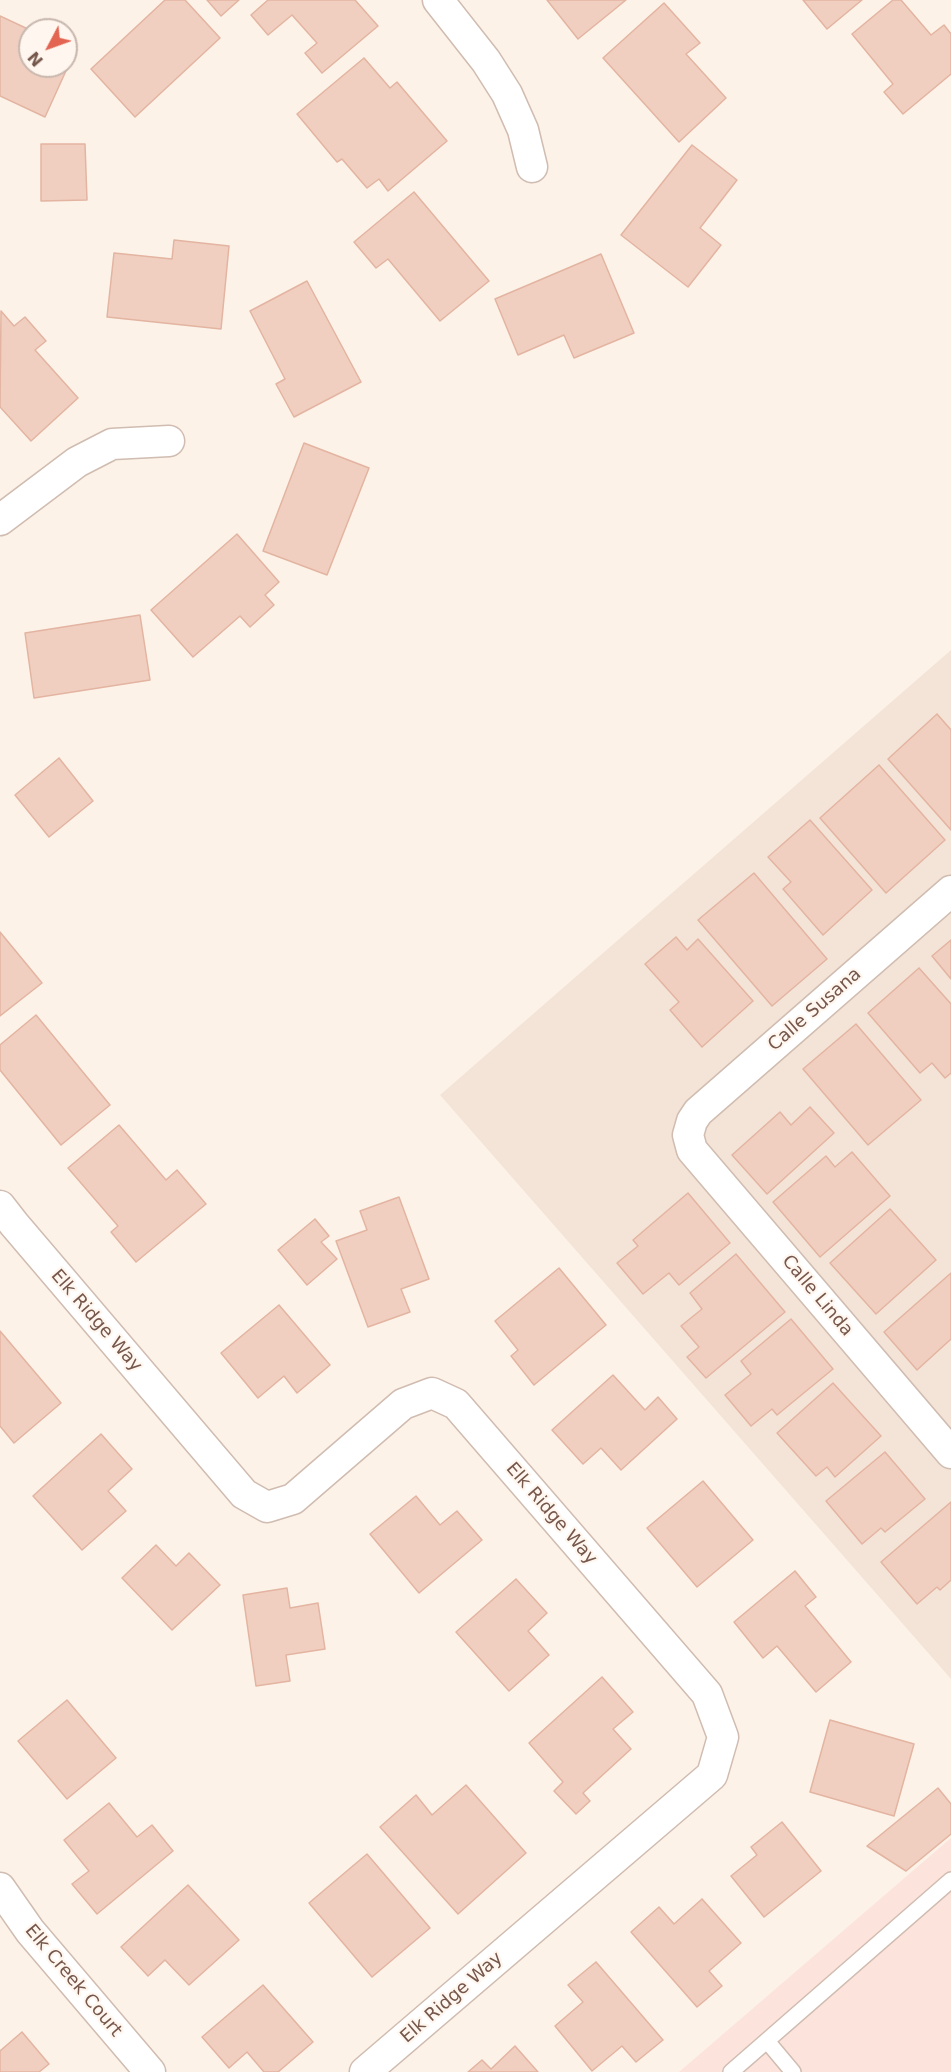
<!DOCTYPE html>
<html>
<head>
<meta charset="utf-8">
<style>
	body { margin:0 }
	#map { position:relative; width:951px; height:2072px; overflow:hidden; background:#fcf2e8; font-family:"DejaVu Sans",sans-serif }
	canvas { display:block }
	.north { position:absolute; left:18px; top:18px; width:60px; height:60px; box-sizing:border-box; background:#fff7ef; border:2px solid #c8b7ae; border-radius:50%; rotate:229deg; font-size:16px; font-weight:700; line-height:24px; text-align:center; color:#76574c }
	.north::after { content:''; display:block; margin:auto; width:21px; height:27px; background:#e26451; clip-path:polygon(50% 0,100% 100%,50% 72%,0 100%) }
</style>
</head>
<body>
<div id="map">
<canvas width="951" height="2072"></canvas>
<div class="north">N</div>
</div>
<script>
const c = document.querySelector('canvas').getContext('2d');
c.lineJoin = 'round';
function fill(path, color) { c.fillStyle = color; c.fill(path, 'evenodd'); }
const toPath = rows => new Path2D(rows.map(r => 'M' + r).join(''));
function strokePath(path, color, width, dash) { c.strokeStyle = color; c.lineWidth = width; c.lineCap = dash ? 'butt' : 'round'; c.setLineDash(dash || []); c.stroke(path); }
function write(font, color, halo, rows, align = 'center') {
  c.font = font + ' "DejaVu Sans",sans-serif'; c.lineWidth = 4.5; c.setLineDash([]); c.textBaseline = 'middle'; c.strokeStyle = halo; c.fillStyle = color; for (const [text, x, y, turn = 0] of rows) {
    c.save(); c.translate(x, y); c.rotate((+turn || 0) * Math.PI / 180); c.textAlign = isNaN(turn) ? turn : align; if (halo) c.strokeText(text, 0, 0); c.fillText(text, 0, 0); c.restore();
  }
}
const residential = toPath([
	[951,650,951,1679,440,1095]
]);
const commercial = toPath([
	[951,1838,951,2072,679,2072]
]);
const building = toPath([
	[165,0,185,0,220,38,135,117,91,69,165,0],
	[207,0,239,0,221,16,207,0],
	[268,0,355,0,378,26,322,73,305,53,317,43,292,15,268,35,251,15,268,0],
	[547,0,626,0,578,39,547,0],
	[803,0,862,0,827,29,803,0],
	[893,0,901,0,931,35,944,25,951,34,951,74,903,114,884,92,893,84,852,34,893,0],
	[664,3,700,43,686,54,726,98,679,142,603,58,664,3],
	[0,16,30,30,30,66,66,66,66,47,75,51,45,117,0,96,0,16],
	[364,58,390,88,397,82,447,141,388,191,379,179,367,188,342,159,337,162,297,114,364,58],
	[41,144,85,144,87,200,41,201,41,144],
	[692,145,737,180,700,228,721,245,688,287,621,235,692,145],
	[414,192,489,281,440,321,388,259,376,268,354,242,414,192],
	[174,240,229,246,221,329,107,317,114,253,172,259,174,240],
	[601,254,634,333,574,358,564,335,518,355,495,299,601,254],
	[307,281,361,382,294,417,276,384,285,379,250,311,307,281],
	[1,311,14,326,25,317,46,341,35,350,78,398,31,441,0,407,1,311],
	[304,443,369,468,327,575,263,551,304,443],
	[237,534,279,582,265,595,274,605,250,627,240,616,193,657,151,610,237,534],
	[140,615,150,680,34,698,25,633,140,615],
	[937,714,951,730,951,830,888,759,937,714],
	[59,758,93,801,49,837,15,795,59,758],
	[879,765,945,840,886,893,820,818,879,765],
	[810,820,872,890,823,935,783,889,791,882,768,857,810,820],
	[754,873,827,959,772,1006,698,920,754,873],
	[0,932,42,983,0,1016,0,932],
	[676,937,687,950,698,939,753,1001,702,1047,670,1010,679,1002,645,964,676,937],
	[951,940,951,979,932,956,951,940],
	[919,968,951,1004,951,1073,945,1078,932,1063,920,1073,868,1013,919,968],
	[36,1015,110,1105,61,1145,0,1070,0,1045,36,1015],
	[856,1024,921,1100,868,1145,803,1069,856,1024],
	[810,1107,834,1133,767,1194,732,1155,780,1112,791,1125,810,1107],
	[119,1125,166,1180,177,1170,206,1204,136,1262,111,1232,118,1226,68,1168,119,1125],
	[852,1152,890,1196,820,1257,773,1202,826,1156,835,1167,852,1152],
	[688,1193,730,1243,679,1285,669,1273,643,1294,617,1263,638,1246,633,1240,688,1193],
	[399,1197,429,1279,401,1289,410,1312,368,1327,336,1241,367,1230,360,1211,399,1197],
	[890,1209,936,1260,876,1314,830,1263,890,1209],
	[315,1219,329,1236,321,1242,337,1259,307,1285,278,1250,315,1219],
	[736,1254,785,1312,706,1378,687,1357,699,1347,681,1326,702,1309,690,1293,736,1254],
	[559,1268,606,1325,534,1385,511,1356,518,1350,495,1321,559,1268],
	[951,1273,951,1339,917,1370,884,1332,951,1273],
	[279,1305,330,1365,297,1393,284,1376,258,1398,221,1353,279,1305],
	[791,1319,833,1369,777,1415,772,1409,751,1426,725,1395,751,1374,741,1361,791,1319],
	[0,1331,61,1403,14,1443,0,1426,0,1331],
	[613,1375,645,1410,658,1397,677,1419,621,1470,601,1448,583,1464,552,1430,613,1375],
	[833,1383,881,1436,835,1477,827,1467,816,1476,777,1433,833,1383],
	[101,1434,132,1469,108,1491,126,1511,82,1550,33,1496,101,1434],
	[885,1452,925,1499,885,1532,881,1528,862,1544,826,1501,885,1452],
	[703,1481,753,1540,697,1587,647,1528,703,1481],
	[416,1496,440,1525,457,1511,482,1540,419,1593,370,1534,416,1496],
	[951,1502,951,1580,940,1590,937,1587,917,1604,881,1562,951,1502],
	[156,1545,176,1566,189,1553,220,1585,172,1630,122,1578,156,1545],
	[795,1571,816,1597,805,1606,851,1662,816,1692,777,1646,763,1658,734,1622,795,1571],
	[516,1579,547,1613,528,1631,549,1655,509,1691,456,1632,516,1579],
	[287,1588,290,1608,318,1603,325,1649,286,1655,290,1681,256,1686,243,1595,287,1588],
	[602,1677,633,1712,613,1729,631,1749,583,1793,590,1801,576,1814,554,1791,563,1782,529,1743,602,1677],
	[67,1700,116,1758,67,1799,18,1741,67,1700],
	[830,1720,914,1744,894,1816,810,1792,830,1720],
	[466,1785,526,1853,458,1914,380,1827,416,1795,432,1815,466,1785],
	[938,1788,951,1804,951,1834,906,1871,867,1846,938,1788],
	[109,1803,137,1837,152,1825,173,1851,97,1914,72,1884,89,1871,64,1840,109,1803],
	[782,1822,821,1871,764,1917,731,1876,757,1855,751,1847,782,1822],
	[367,1854,430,1928,372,1977,309,1903,367,1854],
	[188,1885,239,1940,189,1985,165,1960,148,1976,121,1947,188,1885],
	[702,1899,741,1943,709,1971,722,1986,697,2007,631,1932,659,1907,674,1924,702,1899],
	[596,1962,663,2040,636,2062,622,2046,592,2071,555,2026,583,2002,568,1985,596,1962],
	[263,1985,313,2042,278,2072,264,2072,247,2052,229,2068,202,2037,263,1985],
	[22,2032,49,2064,39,2072,0,2072,0,2051,22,2032],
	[515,2046,538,2072,468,2072,482,2060,491,2069,515,2046]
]);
const lane = toPath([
	[767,2041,793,2072],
	[731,2072,951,1880]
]);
const street = toPath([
	[438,0,486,61,507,94,523,130,532,167],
	[0,520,77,462,112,444,169,441],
	[951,891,698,1112,692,1121,688,1135,692,1150,951,1453],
	[0,1206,14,1224,244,1494,267,1507,293,1499,403,1404,432,1393,456,1404,707,1694,723,1737,712,1775,365,2072],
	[0,1888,30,1931,150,2072]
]);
const streetNames = [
	["Calle Susana",815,1010,-41],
	["Calle Linda",817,1296,50],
	["Elk Ridge Way",96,1321,49],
	["Elk Ridge Way",551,1514,49],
	["Elk Creek Court",73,1981,50],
	["Elk Ridge Way",452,1998,-41]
];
fill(residential, '#f4e4d7');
fill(commercial, '#fce3dc');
fill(building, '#f1cfc0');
strokePath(building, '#e3b4a1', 1.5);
strokePath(lane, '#d0bcb0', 18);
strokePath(street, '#d0bcb0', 33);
strokePath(lane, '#fff', 15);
strokePath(street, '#fff', 30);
write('18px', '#76574c', '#fff7ef', streetNames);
</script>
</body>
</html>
